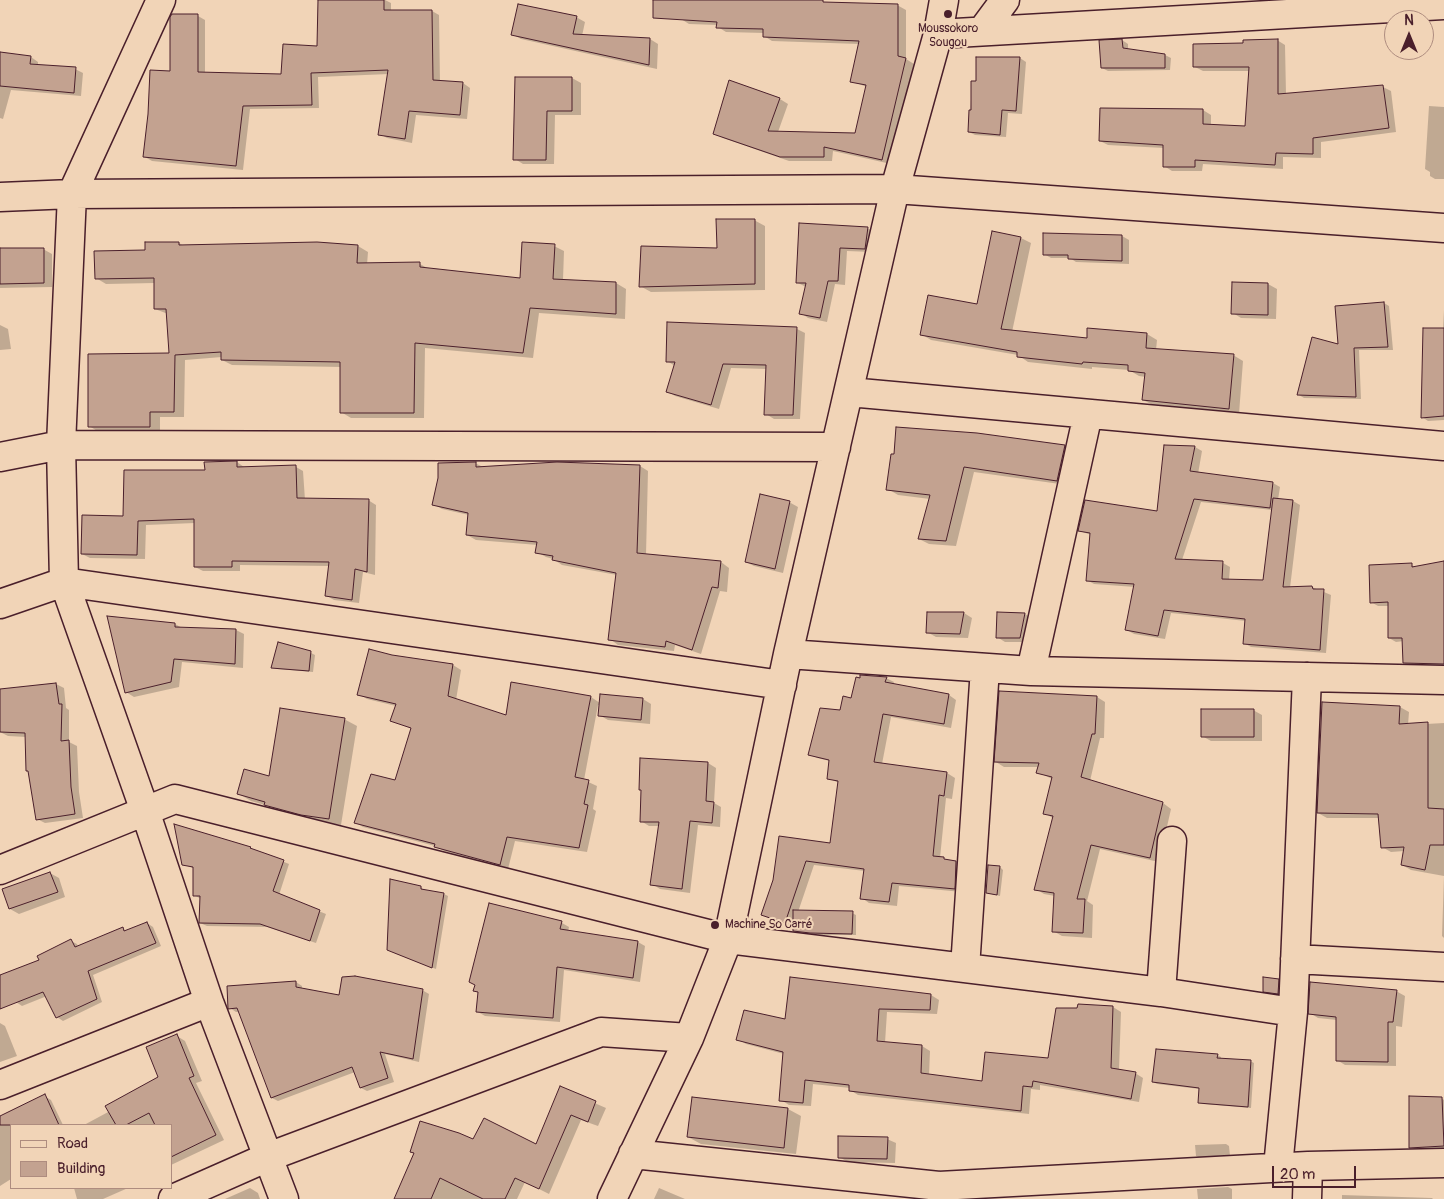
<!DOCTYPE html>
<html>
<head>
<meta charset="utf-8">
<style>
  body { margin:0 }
  #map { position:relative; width:1444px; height:1199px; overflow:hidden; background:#f1d4b7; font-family:Pangolin,sans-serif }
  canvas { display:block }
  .legend { position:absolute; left:10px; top:1124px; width:162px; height:65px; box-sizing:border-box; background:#f1d4b7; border:1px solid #ae8c7f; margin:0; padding:6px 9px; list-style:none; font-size:15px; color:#4a1f2b }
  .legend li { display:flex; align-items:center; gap:10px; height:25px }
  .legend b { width:25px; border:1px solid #ae8c7f }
  .north { position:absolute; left:1384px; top:10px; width:50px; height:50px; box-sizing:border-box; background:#f1d4b7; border:1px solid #ae8c7f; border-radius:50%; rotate:0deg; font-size:14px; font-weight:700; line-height:20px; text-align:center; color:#4a1f2b }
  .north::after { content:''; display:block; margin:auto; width:18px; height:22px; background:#4a1f2b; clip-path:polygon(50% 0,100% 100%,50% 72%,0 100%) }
  .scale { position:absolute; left:1272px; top:1166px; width:84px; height:22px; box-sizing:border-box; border:2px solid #4a1f2b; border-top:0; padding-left:6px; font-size:15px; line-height:18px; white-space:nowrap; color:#4a1f2b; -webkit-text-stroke:4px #f1d4b7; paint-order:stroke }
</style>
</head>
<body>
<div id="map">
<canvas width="1444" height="1199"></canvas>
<ul class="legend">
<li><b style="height:6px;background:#f1d4b7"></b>Road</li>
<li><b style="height:14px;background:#c3a290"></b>Building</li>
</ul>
<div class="north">N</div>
<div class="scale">20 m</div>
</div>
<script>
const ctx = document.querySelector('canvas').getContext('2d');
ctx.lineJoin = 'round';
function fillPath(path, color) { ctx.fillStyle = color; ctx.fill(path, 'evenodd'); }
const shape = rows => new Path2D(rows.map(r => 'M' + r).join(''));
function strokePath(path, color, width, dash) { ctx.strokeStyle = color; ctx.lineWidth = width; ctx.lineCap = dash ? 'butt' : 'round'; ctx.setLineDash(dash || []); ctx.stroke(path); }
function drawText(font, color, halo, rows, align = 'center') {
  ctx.font = font + ' Pangolin,sans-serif'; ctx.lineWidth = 4; ctx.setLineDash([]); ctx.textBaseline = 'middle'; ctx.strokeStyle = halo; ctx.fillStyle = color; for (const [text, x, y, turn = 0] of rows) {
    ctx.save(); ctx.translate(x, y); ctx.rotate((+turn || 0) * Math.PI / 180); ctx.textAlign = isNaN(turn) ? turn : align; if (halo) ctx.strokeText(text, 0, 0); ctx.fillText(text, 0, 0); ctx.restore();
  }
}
const shadow = shape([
  [335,0,385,0,391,3,391,11,432,11,439,15,440,82,463,83,470,88,467,119,416,115,412,143,387,138,380,134,389,74,318,77,319,108,250,109,243,170,152,161,145,157,172,72,173,15,198,16,205,20,205,73,282,75,318,47],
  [682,0,786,0,823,2,826,4,897,5,906,10,906,59,914,64,891,164,833,151,832,161,789,161,723,138,715,133,730,81,780,99,788,104,778,132,856,134,867,87,851,81,859,44,772,41,764,36,764,33,726,32,718,27,718,25,689,24,681,19],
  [576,17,585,22,582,36,650,39,658,44,657,69,521,39,512,34],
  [1122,40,1128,44,1128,50,1165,55,1171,58,1170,70,1108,71,1102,68],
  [1277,40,1285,45,1286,94,1383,87,1391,91,1396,132,1321,142,1321,158,1283,157,1283,169,1203,164,1202,171,1172,171,1164,166,1164,148,1108,145,1100,141,1203,110,1211,115,1211,126,1246,127,1250,71,1203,71,1195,67,1244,45],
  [0,54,31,57,38,62,38,66,75,69,83,73,81,96,11,90,3,119,0,118],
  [1020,58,1026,62,1022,114,1008,113,1006,137,975,135,969,132,972,82,977,82],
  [516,78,572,78,581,83,581,115,555,115,554,164,523,164,515,159],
  [1429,106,1444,107,1444,179,1435,179,1430,176,1430,172,1425,169],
  [754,220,765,226,765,290,651,292,640,286,718,250],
  [801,225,867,228,875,232,872,252,847,251,845,285,835,284,827,322,808,318,801,313,806,287,798,283],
  [1122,236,1129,240,1129,264,1076,262,1070,258,1051,258,1044,254],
  [1021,238,1031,243,1012,332,1088,340,1147,334,1157,340,1156,350,1233,355,1243,361,1239,414,1153,405,1143,400,1146,377,1139,376,1129,370,1092,367,1092,369,1028,362,1018,355,931,340,921,334,978,306],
  [179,243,184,246,358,246,368,252,367,265,420,264,429,269,521,279,554,246,564,251,563,280,616,283,626,289,625,319,539,313,533,358,425,348,424,418,351,418,341,412,341,367,232,365,222,360,222,357,185,360,184,417,160,417,160,432,99,432,89,426,171,354,168,314,155,309,155,283,106,284,96,278,146,252],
  [43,249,52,254,52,287,0,288,0,250],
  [1233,284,1268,284,1277,289,1276,319,1241,318,1233,313],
  [1384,303,1389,306,1393,350,1359,350,1361,399,1304,398,1299,395,1340,346],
  [1444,310,1444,420,1428,421,1422,417,1443,329],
  [0,325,8,329,11,349,0,350],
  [797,329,805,333,800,419,774,419,766,414,767,369,731,368,719,409,675,396,667,391,675,366,667,361],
  [1065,447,1074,452,1067,485,974,472,956,546,929,544,919,539,930,499,898,495,888,489,895,456],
  [1195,447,1202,451,1198,474,1273,483,1280,487,1278,500,1293,501,1300,505,1290,588,1312,587,1331,595,1326,653,1251,647,1244,643,1246,621,1171,613,1165,639,1134,634,1127,630,1135,587,1094,584,1087,580,1091,535,1080,531,1158,512],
  [1201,502,1272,510,1264,581,1229,580,1230,567,1223,563,1182,560],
  [237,462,244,467,296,467,303,471,305,500,368,500,376,505,375,575,363,572,359,603,334,600,327,596,330,566,240,565,240,571,203,571,195,567,195,523,146,525,145,559,90,558,82,554,124,517,206,471],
  [475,463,483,467,640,466,648,471,646,555,721,562,729,568,727,592,720,591,701,654,675,645,674,651,618,645,610,639,617,575,562,565,553,559,546,557,537,552,538,545,476,540,467,535,469,515,442,509,433,504],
  [789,502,798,507,783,573,754,566,746,562],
  [1444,562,1444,668,1411,667,1404,663,1404,641,1396,642,1389,638,1389,606,1378,606,1371,602,1411,565,1416,567],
  [928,613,964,613,972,618,968,638,936,637,927,632],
  [998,614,1025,614,1033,619,1028,642,1005,642,997,637],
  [175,624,184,629,236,630,244,634,243,668,182,662,179,687,134,697,126,692],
  [311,653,315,655,313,672,277,669,273,667],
  [392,656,453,665,461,670,456,700,507,717,591,697,600,703,643,699,651,704,650,724,608,720,599,715,600,705,598,705,584,780,597,786,593,809,596,811,587,852,515,841,508,869,444,851,435,846,363,827,355,822,396,781,412,729,391,720,396,706,367,699,359,694],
  [886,678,894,682,893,685,949,695,956,700,951,728,891,717,882,764,947,773,955,778,952,799,946,798,940,858,956,862,964,867,962,892,899,886,897,906,869,903,862,898,865,871,814,865,798,912,852,913,856,915,856,935,815,935,798,933,794,930,794,927,770,919,763,914,775,880,831,844,839,783,828,778,830,761,817,758,810,754,841,711,852,699],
  [56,684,64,688,66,708,69,710,69,742,77,746,79,792,83,818,45,823,37,819,26,737,8,736,0,732],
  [1097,697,1105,702,1104,738,1100,738,1090,781,1163,803,1171,809,1159,862,1100,849,1087,901,1093,905,1092,938,1062,936,1053,931,1055,896,1044,894,1036,889,1054,819,1045,813,1052,779,1038,772,1039,767,1004,767,996,762],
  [1400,707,1409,712,1408,725,1444,723,1444,938,1442,936,1444,876,1411,870,1402,865,1404,851,1391,852,1382,847,1380,818,1327,818,1318,813],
  [1253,710,1262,715,1262,741,1211,741,1202,736],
  [344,719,357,726,341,825,314,821,278,812,265,805,251,801,239,794,270,777],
  [708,763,716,768,714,803,721,807,720,827,698,825,690,893,660,889,652,884,660,826,649,826,641,821],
  [250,848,289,864,279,895,326,914,316,943,267,927,207,926,200,923,201,899,194,895,195,869,183,864],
  [1000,867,1003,870,1000,896,987,893],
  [50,873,59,878,65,897,19,914,10,909,4,890],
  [421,887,424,891,444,894,448,896,436,969,392,952],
  [490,905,562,923,569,927,568,932,638,942,645,946,640,982,564,970,560,1022,485,1016,478,1012,479,993,475,991],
  [147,923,153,927,161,946,93,975,102,1002,63,1021,57,1017,47,996,22,1006,16,1002,41,960,71,941,77,944,78,947,123,929,127,931],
  [1278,980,1287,985,1286,998,1272,996,1264,991],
  [296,982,302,986,302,989,340,996,422,990,429,994,419,1062,385,1054,394,1082,367,1091,361,1088,355,1072,278,1101,272,1098,240,1012,236,1012,230,1008],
  [1396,991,1405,996,1402,1027,1396,1026,1396,1066,1345,1065,1337,1060,1337,1020,1318,1018,1310,1013],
  [931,995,939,1000,937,1014,887,1012,885,1043,922,1046,930,1051,929,1076,983,1082,1049,1059,1078,1009,1079,1005,1113,1007,1121,1012,1119,1070,1135,1073,1143,1078,1139,1102,1040,1085,1040,1090,1031,1089,1029,1114,858,1095,850,1090,850,1088,813,1084,811,1106,789,1105,781,1100,784,1054,746,1044,738,1039,786,1021],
  [0,1023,5,1026,17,1056,0,1062],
  [177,1036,185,1041,202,1081,196,1083,224,1140,171,1165,171,1125,84,1125,110,1111,160,1078],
  [1217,1055,1221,1057,1221,1060,1250,1061,1254,1063,1251,1108,1203,1104,1199,1102,1200,1089,1157,1084,1153,1082],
  [560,1088,606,1108,598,1126,581,1120,549,1194,525,1182,517,1199,396,1199,474,1141,536,1145],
  [44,1096,51,1100,63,1125,11,1125,11,1179,0,1186,0,1117],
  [1441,1098,1444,1100,1444,1148,1414,1149,1411,1147],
  [788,1109,801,1116,796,1154,701,1144,688,1137],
  [887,1139,896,1143,895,1163,848,1162,839,1157],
  [1226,1144,1229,1146,1230,1156,1200,1158,1196,1156,1195,1145],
  [1228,1187,1232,1189,1232,1199,1198,1199,1197,1189],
  [74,1188,128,1188,103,1199,77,1199],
  [250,1188,258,1193,260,1199,225,1199],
  [659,1188,685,1199,654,1199],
  [1342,1195,1432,1198,1433,1199,1342,1199]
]);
const building = shape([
  [318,0,384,0,384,10,432,10,433,80,463,82,460,115,409,111,405,139,378,135,388,70,311,73,312,105,243,106,236,166,143,157,148,114,150,70,170,71,170,17,172,14,198,14,198,72,281,74,283,44,317,46,318,0],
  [653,0,823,0,823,2,898,4,898,56,906,58,882,160,824,147,824,157,780,157,713,134,729,80,780,98,768,131,855,133,866,85,850,82,859,41,763,37,763,29,716,28,717,22,653,18,653,0],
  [518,4,577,16,573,34,650,38,649,65,511,35,518,4],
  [1122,39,1123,48,1165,54,1165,68,1101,68,1099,40,1122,39],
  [1278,39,1278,94,1383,85,1389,128,1313,138,1313,154,1276,153,1275,165,1195,160,1195,167,1163,167,1163,145,1099,141,1100,108,1203,109,1203,124,1245,126,1249,67,1193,67,1193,44,1243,43,1243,40,1278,39],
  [0,52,31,56,30,64,76,67,74,93,0,86,0,52],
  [976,57,1020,57,1016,111,1002,110,1000,135,968,132,969,110,971,110,971,81,976,81,976,57],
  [515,77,572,77,572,111,547,111,546,160,513,160,515,77],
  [716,219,755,219,755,284,639,287,641,246,717,248,716,219],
  [799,223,868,227,865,249,840,248,838,281,828,281,820,318,799,314,806,283,796,283,799,223],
  [992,231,1021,237,1001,329,1087,338,1087,328,1147,333,1146,348,1234,354,1229,409,1142,400,1145,373,1128,371,1128,365,1083,362,1082,364,1017,357,1017,352,920,335,928,295,977,304,992,231],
  [1043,233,1122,235,1122,261,1068,259,1068,255,1043,255,1043,233],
  [145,242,179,242,179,245,317,242,358,245,357,263,420,262,420,267,520,278,522,242,555,244,553,279,616,282,616,314,530,308,523,353,415,343,414,413,340,413,340,362,221,360,221,352,175,355,174,412,150,412,150,427,88,427,88,354,169,353,166,309,154,309,154,278,95,279,94,251,145,250,145,242],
  [0,248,44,248,44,283,0,284,0,248],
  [1232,282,1268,283,1268,315,1231,314,1232,282],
  [1384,302,1388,347,1354,348,1356,397,1297,395,1312,337,1338,344,1335,306,1384,302],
  [667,322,797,327,793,415,764,415,766,365,723,364,711,405,666,392,675,362,666,362,667,322],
  [1423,328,1444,328,1444,416,1421,418,1423,328],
  [896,427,977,433,1065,445,1057,481,964,467,946,541,918,539,930,495,886,490,891,454,894,454,896,427],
  [1164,445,1195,446,1190,471,1273,482,1270,508,1194,499,1175,559,1223,561,1222,579,1263,580,1273,498,1293,500,1283,587,1312,586,1313,589,1324,589,1320,650,1243,644,1245,619,1164,610,1158,636,1125,630,1134,584,1086,581,1090,533,1078,531,1085,500,1157,511,1164,445],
  [237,461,237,467,296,465,297,498,369,499,367,572,355,569,352,600,325,596,329,562,232,561,232,567,194,567,194,519,138,521,137,555,81,554,82,515,123,516,124,470,205,470,204,462,237,461],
  [476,462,476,467,557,462,640,465,637,553,721,561,718,588,712,587,692,650,666,641,665,647,608,640,616,573,552,560,553,556,535,553,537,542,466,535,468,513,432,505,438,478,438,463,476,462],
  [760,494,790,501,775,569,745,562,760,494],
  [1444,561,1444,664,1403,663,1402,638,1388,638,1388,602,1370,603,1369,565,1412,563,1412,567,1444,561],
  [927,612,964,612,960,634,926,633,927,612],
  [997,612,1025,613,1020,638,996,638,997,612],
  [107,616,175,623,175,627,236,629,235,664,174,659,171,682,125,693,107,616],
  [278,642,311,651,309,671,271,668,278,642],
  [369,649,392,655,453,664,448,696,506,715,511,682,591,696,575,777,589,780,584,804,588,805,579,848,507,837,500,865,434,847,435,844,354,823,371,774,395,780,411,728,390,721,396,704,357,695,369,649],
  [860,675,887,677,885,682,949,694,944,724,883,714,874,762,947,772,944,796,939,795,933,856,944,857,944,859,956,861,955,889,892,883,889,902,860,899,864,869,806,861,785,923,761,915,773,880,779,836,830,843,838,781,827,779,829,760,808,755,820,708,840,710,843,696,851,698,856,677,860,678,860,675],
  [56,683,59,704,62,704,61,741,69,740,71,787,75,814,36,820,28,771,26,771,25,733,0,732,0,689,56,683],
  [999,691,1097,696,1095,734,1092,734,1081,777,1163,802,1150,858,1091,845,1077,899,1085,899,1083,933,1052,932,1054,893,1034,890,1053,816,1043,814,1052,777,1036,773,1039,763,994,762,999,691],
  [600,694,643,698,641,720,598,716,600,694],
  [1322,702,1400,706,1399,724,1428,722,1428,808,1444,809,1444,845,1430,845,1425,870,1401,865,1404,847,1381,848,1378,814,1317,813,1322,702],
  [280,708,345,718,329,819,301,815,264,805,265,802,237,794,244,769,269,776,280,708],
  [1201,709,1254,709,1254,737,1201,737,1201,709],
  [640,758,708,762,706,801,714,802,712,823,690,821,682,889,650,885,659,822,640,822,641,790,639,790,640,758],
  [174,824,251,847,250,848,284,860,273,891,320,910,310,941,260,924,199,923,200,896,193,896,193,867,182,865,174,824],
  [988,865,1000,866,997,895,986,893,988,865],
  [50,872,58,892,9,909,2,889,50,872],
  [390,879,421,886,421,889,444,893,432,968,387,950,390,879],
  [489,903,562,921,560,929,638,941,633,978,557,967,553,1018,476,1012,478,992,473,991,475,985,469,982,489,903],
  [793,910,853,911,852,934,810,933,793,931,793,910],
  [147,922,156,943,88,971,97,999,56,1018,43,992,0,1009,0,975,39,960,37,956,71,939,75,947,123,927,124,931,147,922],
  [355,976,423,989,413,1059,380,1052,388,1078,360,1088,352,1067,271,1098,237,1008,228,1009,227,986,296,981,296,987,339,995,342,977,355,976],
  [790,977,931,994,930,1010,879,1009,877,1041,922,1045,921,1073,982,1081,985,1052,1048,1058,1056,1008,1077,1008,1078,1004,1113,1006,1111,1068,1136,1072,1131,1099,1033,1081,1032,1087,1023,1086,1021,1111,849,1091,849,1085,805,1080,803,1103,779,1101,783,1052,736,1040,744,1010,785,1019,790,977],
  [1263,977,1279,979,1278,994,1263,992,1263,977],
  [1310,982,1397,990,1393,1022,1388,1022,1388,1062,1336,1061,1336,1017,1308,1014,1310,982],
  [177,1034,194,1076,189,1078,216,1135,171,1157,171,1125,155,1125,149,1113,126,1125,116,1125,105,1106,158,1077,146,1047,177,1034],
  [1156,1049,1218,1054,1217,1058,1251,1060,1248,1107,1198,1103,1199,1088,1152,1082,1156,1049],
  [560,1086,596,1101,588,1122,571,1115,539,1189,515,1178,505,1199,483,1199,440,1178,431,1199,394,1199,414,1153,410,1152,420,1121,459,1133,473,1139,484,1118,536,1144,560,1086],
  [45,1094,59,1125,0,1125,0,1116,45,1094],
  [1409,1096,1442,1097,1444,1146,1409,1148,1409,1096],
  [692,1097,788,1108,784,1148,687,1137,692,1097],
  [838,1136,888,1137,887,1159,838,1158,838,1136]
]);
const minor = shape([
  [161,0,72,194,61,445,64,582,145,811,209,1002,284,1199],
  [982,31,1005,0],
  [938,34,1444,5],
  [0,197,72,194,895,189,1444,228],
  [849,392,1444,446],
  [0,457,61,445,836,447],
  [0,604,64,582,782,685],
  [788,654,1031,671,1444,680],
  [1031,671,1088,414],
  [0,870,175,799,728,939,1161,992,1293,1012],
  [1295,959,1444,967],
  [965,968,985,668],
  [1161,992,1172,841],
  [0,1085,209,1002],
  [633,1154,939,1186,1308,1166,1444,1163],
  [1278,1167,1293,1012,1307,677],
  [173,1199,268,1157,601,1032,689,1038],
  [612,1199,689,1038,728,939,788,654,895,189,938,34,944,0],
  [1307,1199,1308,1166]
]);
const markers = [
  [948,14,5,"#4a1f2b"],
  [715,925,5,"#4a1f2b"]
];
const poiNames = [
  ["Moussokoro",948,29],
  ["Sougou",948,43],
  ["Machine So Carré",725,925,"left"]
];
fillPath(shadow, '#0003');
fillPath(building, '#c3a290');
strokePath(building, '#4a1f2b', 1);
strokePath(minor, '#4a1f2b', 31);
strokePath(minor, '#f1d4b7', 28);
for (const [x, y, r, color] of markers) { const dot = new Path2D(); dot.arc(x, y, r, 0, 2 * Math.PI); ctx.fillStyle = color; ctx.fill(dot); strokePath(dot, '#f1d4b7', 2); }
drawText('12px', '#4a1f2b', '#f1d4b7', poiNames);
</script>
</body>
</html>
